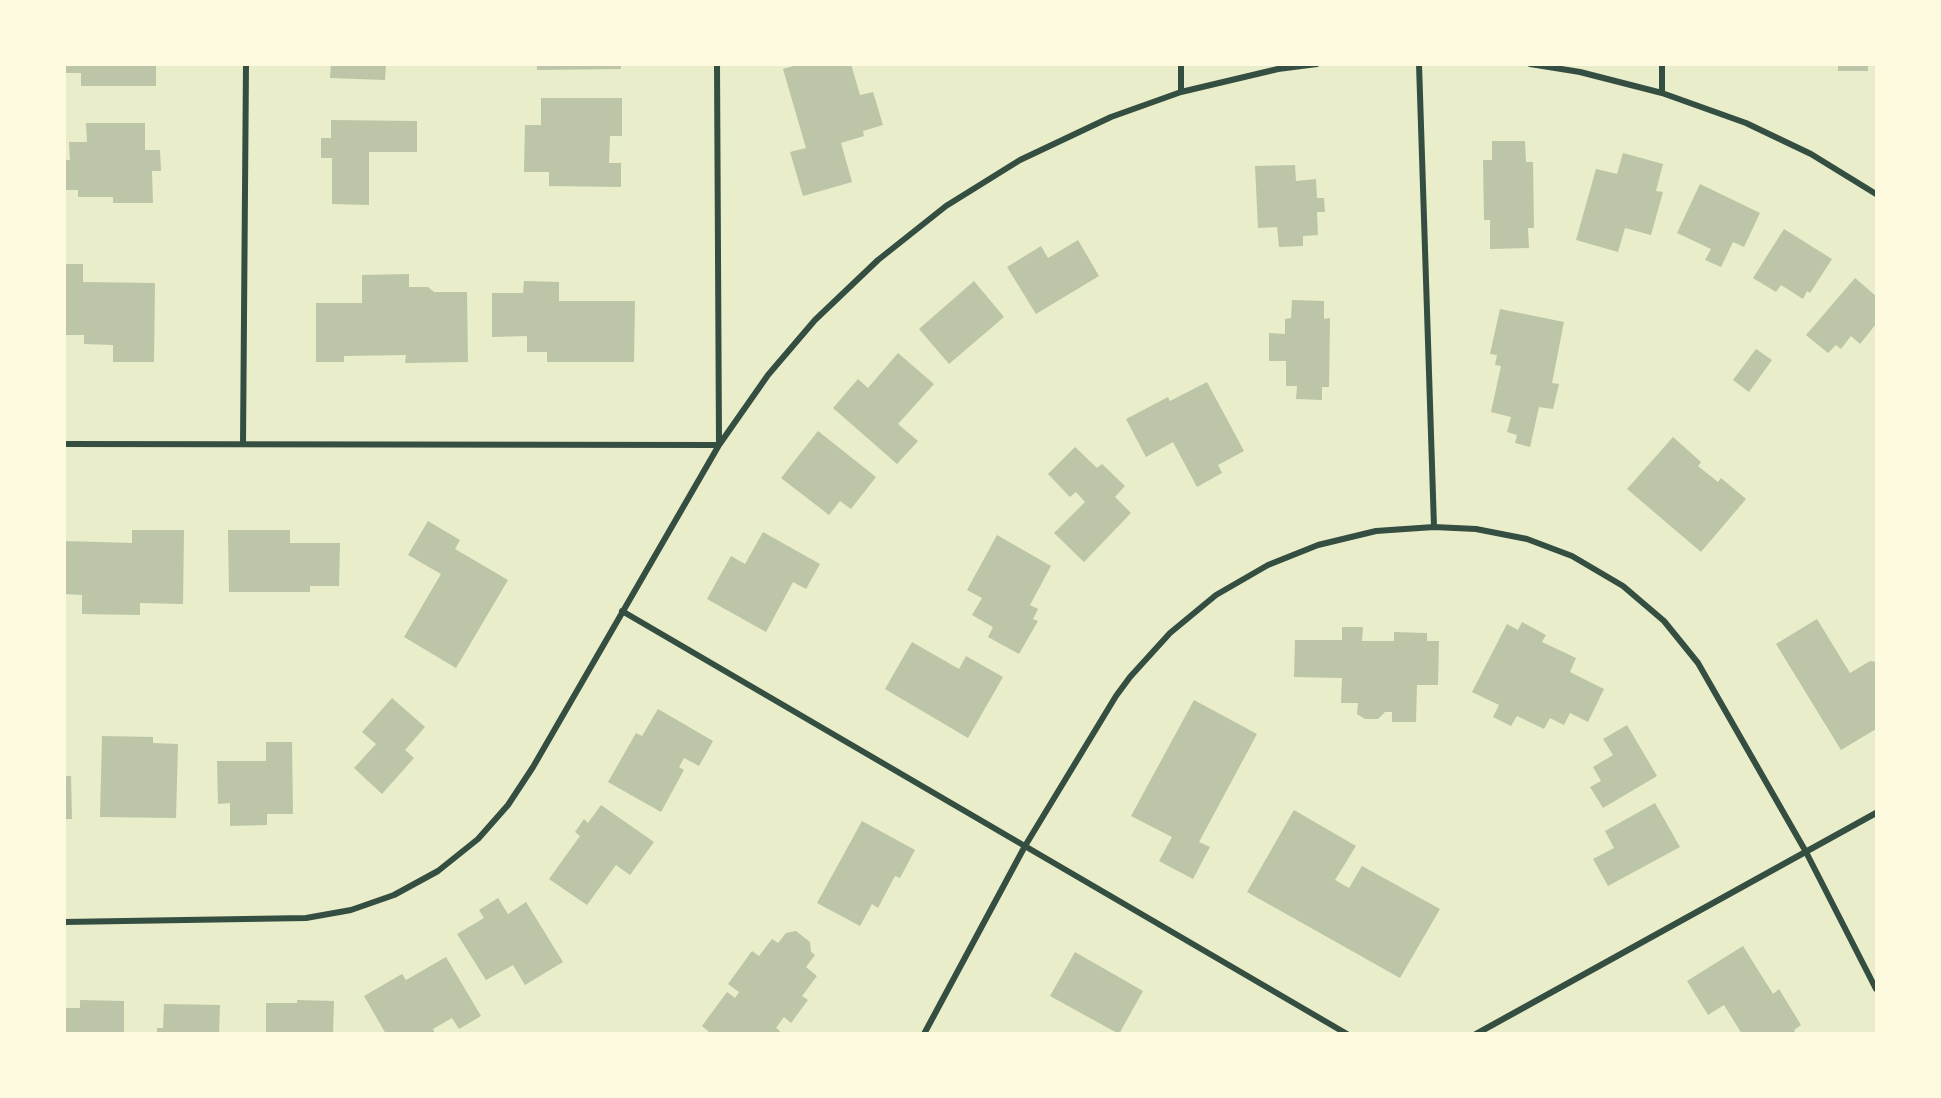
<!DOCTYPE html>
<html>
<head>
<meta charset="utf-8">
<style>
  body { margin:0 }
  #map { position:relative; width:1941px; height:1098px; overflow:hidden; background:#e9edc9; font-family:Bitter,serif }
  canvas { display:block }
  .frame { position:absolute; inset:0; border:66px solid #fefae0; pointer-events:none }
</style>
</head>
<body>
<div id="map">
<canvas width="1941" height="1098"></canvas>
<div class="frame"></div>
</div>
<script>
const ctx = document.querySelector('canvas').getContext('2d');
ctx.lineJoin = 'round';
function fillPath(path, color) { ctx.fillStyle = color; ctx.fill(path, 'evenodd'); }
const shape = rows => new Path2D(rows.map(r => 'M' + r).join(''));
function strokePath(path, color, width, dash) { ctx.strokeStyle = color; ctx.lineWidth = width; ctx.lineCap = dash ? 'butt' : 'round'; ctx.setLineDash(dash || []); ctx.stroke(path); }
const building = shape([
  [64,64,156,64,156,86,81,86,81,73,64,73],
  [331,64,386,64,385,80,330,78],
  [537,64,621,64,621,69,537,70],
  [800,64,851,64,860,95,873,92,883,125,863,131,864,136,841,143,852,182,803,196,790,152,806,148,783,69],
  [1838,64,1868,64,1868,71,1838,71],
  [541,98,622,98,622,136,610,136,609,163,621,163,621,187,549,186,549,172,524,172,525,125,541,125],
  [331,120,417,121,417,152,369,152,369,205,332,204,332,158,321,158,321,138,331,138],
  [86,123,145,123,145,150,160,150,161,171,152,171,153,203,113,203,113,197,78,197,78,190,64,190,64,160,70,160,69,142,87,142],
  [1492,141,1525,141,1526,162,1533,162,1534,228,1528,228,1529,248,1490,249,1490,220,1484,220,1483,160,1492,160],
  [1623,153,1663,164,1656,191,1663,192,1651,235,1625,228,1618,252,1576,240,1596,169,1617,174],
  [1295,165,1296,181,1316,179,1317,198,1324,198,1325,212,1317,212,1318,235,1303,236,1303,246,1279,247,1277,227,1258,228,1255,166],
  [1700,184,1760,213,1744,247,1733,242,1721,267,1705,260,1711,249,1677,233],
  [1784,229,1832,259,1810,293,1807,291,1803,299,1781,285,1776,292,1753,278],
  [1078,240,1099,276,1036,314,1007,267,1041,246,1048,258],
  [64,264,83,264,83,282,155,283,154,362,113,362,113,345,84,344,84,335,64,335],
  [409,274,409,287,428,287,434,292,467,292,468,362,405,363,406,355,344,356,344,362,316,362,316,303,362,303,362,275],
  [1855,278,1876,296,1876,324,1860,344,1851,336,1841,349,1836,345,1828,353,1806,335],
  [524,281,559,282,559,301,635,301,634,362,547,362,547,352,527,352,527,336,492,337,492,293,523,293],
  [974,281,1004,317,949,364,919,329],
  [1292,300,1324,301,1324,319,1330,318,1329,387,1322,387,1322,400,1296,399,1297,386,1286,386,1286,361,1269,361,1269,333,1285,334,1285,319,1291,318],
  [1500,309,1564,322,1552,383,1559,384,1553,409,1539,407,1530,447,1515,443,1517,435,1507,432,1511,417,1491,412,1501,366,1495,365,1497,355,1490,354],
  [1756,349,1772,360,1749,392,1733,380],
  [898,353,934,384,898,424,918,441,897,464,833,408,858,379,868,388],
  [1207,382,1244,451,1218,465,1222,473,1197,487,1173,442,1146,457,1126,419,1168,397,1170,401],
  [818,431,876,477,851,509,840,501,829,515,781,478],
  [1673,437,1701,462,1698,466,1718,482,1721,478,1746,499,1701,552,1627,489],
  [1075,447,1097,468,1102,464,1125,486,1115,497,1131,513,1084,562,1054,533,1085,502,1076,492,1070,497,1048,474],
  [428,521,460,540,455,549,508,580,456,668,404,637,441,574,408,555],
  [132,530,184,530,183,604,140,603,140,615,82,614,82,595,64,594,64,541,132,543],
  [228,530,290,530,290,543,340,543,339,586,310,586,310,592,229,592],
  [763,532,820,564,806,589,793,582,766,632,707,599,731,556,745,564],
  [997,535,1051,566,1030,605,1038,609,1033,619,1038,621,1019,654,988,637,993,627,972,615,982,598,967,590],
  [1817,619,1850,673,1870,661,1876,662,1876,729,1841,750,1776,644],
  [1522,622,1546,635,1542,642,1576,658,1570,672,1604,689,1588,722,1570,713,1564,725,1550,718,1544,729,1517,716,1511,726,1493,717,1499,705,1472,692,1507,624,1518,630],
  [1342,627,1363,627,1362,641,1394,641,1394,632,1427,633,1427,641,1439,641,1438,685,1417,685,1416,722,1392,722,1392,712,1385,712,1378,719,1365,719,1357,714,1358,703,1341,703,1342,678,1294,677,1295,640,1342,640],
  [912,642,959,669,966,656,1003,677,968,738,885,689],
  [392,698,425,727,405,750,414,758,382,794,354,768,376,744,362,732],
  [1194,700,1257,734,1199,842,1210,847,1193,879,1159,861,1172,837,1131,816],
  [658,709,713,741,699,766,684,758,679,767,684,770,661,812,608,782,636,733,642,736],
  [1627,725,1657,776,1603,808,1590,787,1601,781,1593,767,1613,755,1603,739],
  [102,736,153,737,153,743,178,744,176,818,100,817],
  [266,742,292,742,293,814,267,814,267,825,230,826,230,803,218,804,217,761,266,761],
  [64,776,71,776,72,819,64,819],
  [1655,803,1680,847,1608,886,1593,859,1614,848,1605,831],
  [601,805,654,842,630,875,616,865,587,905,549,879,580,836,575,832,584,819,588,823],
  [1294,810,1356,846,1335,880,1349,888,1362,866,1440,909,1400,978,1247,892],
  [862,821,915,850,900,878,895,876,878,908,872,904,860,926,817,903],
  [498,898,508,914,526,902,563,962,525,985,513,965,486,980,457,934,484,918,479,910],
  [796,931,810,942,811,952,815,955,806,967,817,976,802,996,808,1000,791,1023,784,1017,776,1028,780,1031,778,1034,708,1034,709,1032,702,1026,727,992,735,998,739,992,728,984,752,951,759,956,772,939,778,943,786,933],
  [1743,946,1773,994,1779,989,1801,1025,1794,1030,1796,1034,1742,1034,1724,1005,1708,1015,1687,981],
  [1075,952,1143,991,1119,1034,1050,996],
  [446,957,481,1016,459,1029,452,1018,433,1029,435,1034,386,1034,364,996,402,974,406,980],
  [80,1000,124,1001,124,1034,64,1034,64,1008,80,1008],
  [297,1000,334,1001,333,1034,266,1034,266,1003,297,1003],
  [164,1004,220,1005,219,1034,157,1034,157,1028,163,1028]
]);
const minor = shape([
  [1419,64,1434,527],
  [1530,64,1580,72,1662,93,1746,123,1811,154,1876,194],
  [1181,92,1181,64],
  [1662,93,1662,64],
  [64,444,719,445,717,64],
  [243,444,246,64],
  [622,611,1347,1034],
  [64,922,306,918,351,910,394,895,438,871,478,839,508,805,533,767,719,445,768,375,815,320,878,260,946,206,1020,160,1111,117,1181,92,1278,69,1317,64],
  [924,1034,1025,846,1116,696,1130,677,1170,633,1216,595,1268,565,1318,545,1376,531,1434,527,1476,529,1527,539,1572,556,1623,586,1664,621,1698,663,1806,852,1876,989],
  [1476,1034,1876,813]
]);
fillPath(building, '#bcc5a7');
strokePath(minor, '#344e41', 6);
</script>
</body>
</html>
